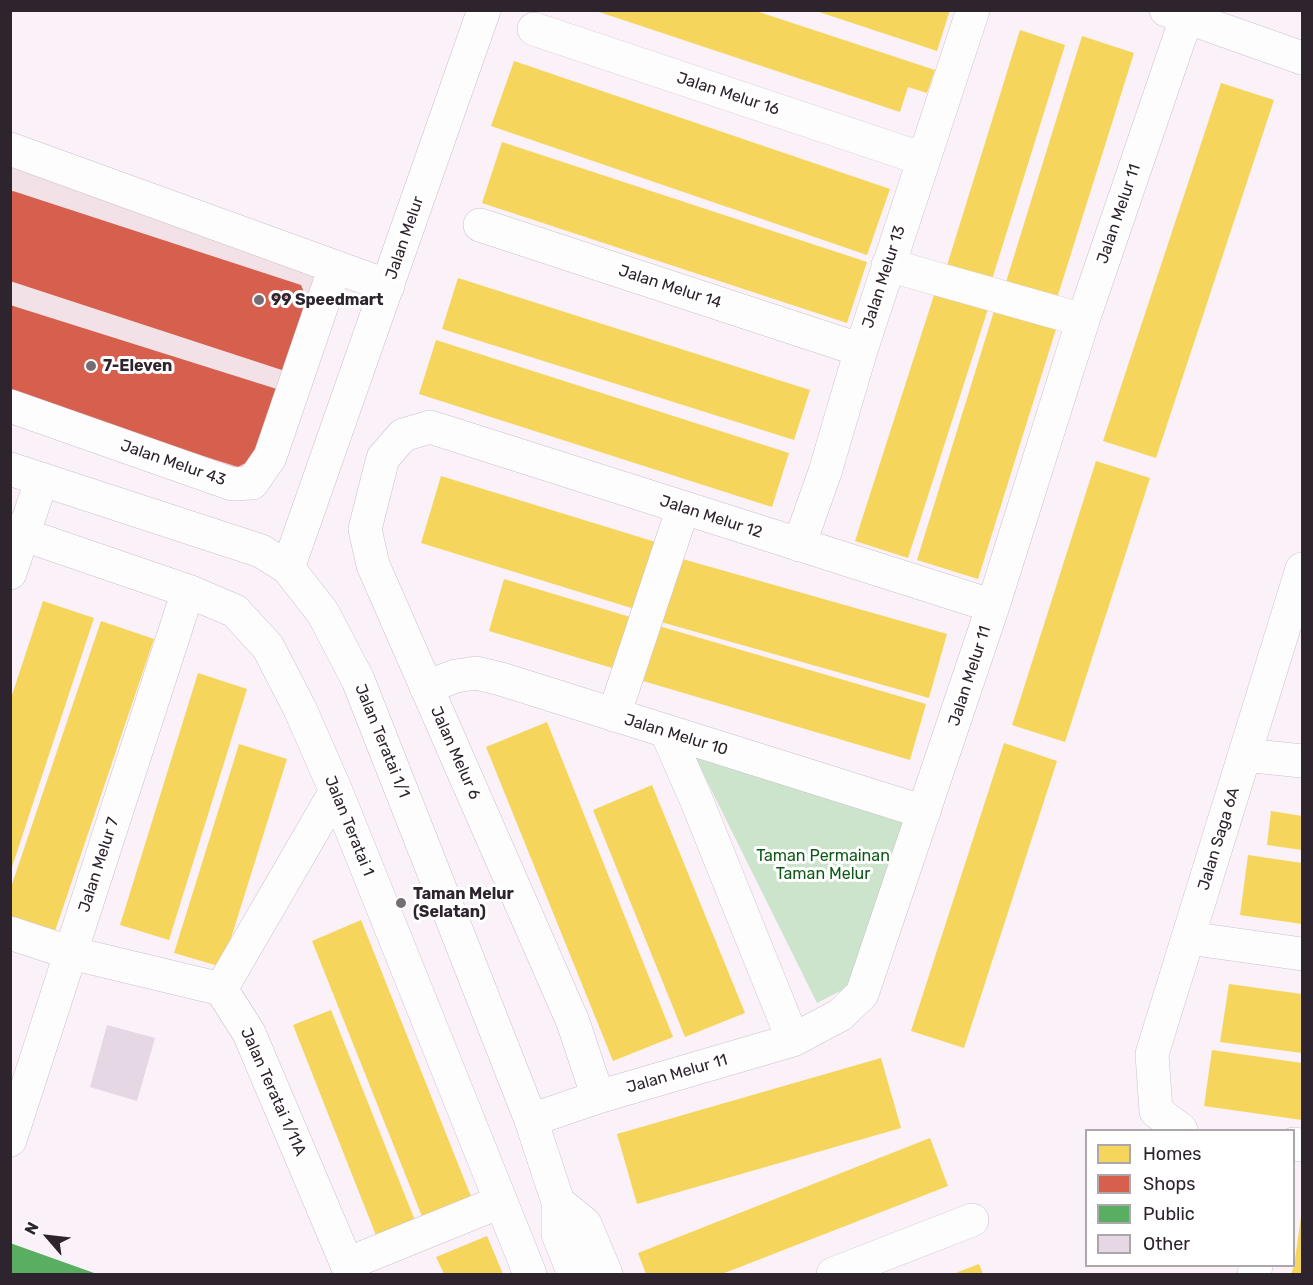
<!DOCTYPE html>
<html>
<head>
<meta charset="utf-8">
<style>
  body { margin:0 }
  #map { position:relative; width:1313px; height:1285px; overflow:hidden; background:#faf1f9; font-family:Rubik,sans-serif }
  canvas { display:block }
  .frame { position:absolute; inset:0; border:12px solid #2e242d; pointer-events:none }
  .legend { position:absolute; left:1085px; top:1129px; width:210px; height:138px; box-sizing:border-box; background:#fff; border:2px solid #aba7ab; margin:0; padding:8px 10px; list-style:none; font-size:18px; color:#2e242d }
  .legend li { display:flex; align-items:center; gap:12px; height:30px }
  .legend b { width:30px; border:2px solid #aba7ab }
  .north { position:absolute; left:18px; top:1207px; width:60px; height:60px; -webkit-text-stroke:4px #fff; paint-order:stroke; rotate:298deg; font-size:16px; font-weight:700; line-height:24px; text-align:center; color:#2e242d }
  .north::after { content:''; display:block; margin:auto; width:21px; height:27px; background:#2e242d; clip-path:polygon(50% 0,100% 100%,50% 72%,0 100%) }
</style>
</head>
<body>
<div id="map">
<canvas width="1313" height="1285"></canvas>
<div class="frame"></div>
<ul class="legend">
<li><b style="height:16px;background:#f6d55c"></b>Homes</li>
<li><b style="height:16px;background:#d6604d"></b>Shops</li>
<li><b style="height:16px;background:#5aae61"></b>Public</li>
<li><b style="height:16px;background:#e6d7e4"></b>Other</li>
</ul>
<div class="north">N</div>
</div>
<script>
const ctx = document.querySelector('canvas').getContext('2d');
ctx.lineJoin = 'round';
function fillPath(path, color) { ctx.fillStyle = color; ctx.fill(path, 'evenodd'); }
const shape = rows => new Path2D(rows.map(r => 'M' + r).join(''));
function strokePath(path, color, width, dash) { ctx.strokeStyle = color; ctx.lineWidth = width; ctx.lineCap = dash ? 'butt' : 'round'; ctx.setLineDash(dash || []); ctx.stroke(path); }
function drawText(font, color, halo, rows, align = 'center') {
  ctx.font = font + ' Rubik,sans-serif'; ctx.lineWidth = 6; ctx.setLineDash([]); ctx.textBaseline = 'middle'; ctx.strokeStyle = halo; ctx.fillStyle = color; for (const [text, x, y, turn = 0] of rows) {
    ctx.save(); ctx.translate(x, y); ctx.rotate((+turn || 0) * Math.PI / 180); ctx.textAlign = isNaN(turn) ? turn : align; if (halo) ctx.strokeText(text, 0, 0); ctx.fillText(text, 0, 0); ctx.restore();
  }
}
const commercial = shape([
  [10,159,322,272,246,474,11,396]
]);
const green = shape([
  [695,757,906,823,852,985,817,1003]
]);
const homes = shape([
  [593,10,753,10,935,70,927,93,908,87,900,112],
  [813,10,950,10,937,51],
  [1020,30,1065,45,990,286,945,272],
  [1082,36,1134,53,1053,311,1002,295],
  [514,61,890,189,867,255,491,126],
  [1221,83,1274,100,1156,458,1103,441],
  [502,142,867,262,847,323,482,203],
  [458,278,810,390,794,440,442,329],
  [935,292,988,309,908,558,855,541],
  [994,311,1056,329,978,579,917,560],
  [436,340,789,453,772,507,419,394],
  [1096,461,1150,478,1065,742,1012,725],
  [441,476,662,544,641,611,421,543],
  [679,558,947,634,929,698,661,622],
  [504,579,637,619,622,671,489,631],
  [43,601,94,618,11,870,10,701],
  [101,621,154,639,54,934,10,920,10,890],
  [659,626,926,704,910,760,643,681],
  [198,673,247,689,169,940,120,925],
  [547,722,673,1037,613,1061,486,747],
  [1004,743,1057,761,964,1048,911,1031],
  [239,744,287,759,222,967,174,953],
  [652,785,745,1013,685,1037,593,810],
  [1271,811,1302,816,1302,850,1267,845],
  [1248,855,1302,863,1302,924,1240,915],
  [361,920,474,1204,425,1224,312,941],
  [1229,984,1302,994,1302,1053,1220,1042],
  [331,1010,418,1228,379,1243,293,1025],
  [1212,1050,1302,1063,1302,1120,1204,1106],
  [881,1058,901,1128,637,1204,617,1134],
  [930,1138,948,1186,722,1274,646,1274,638,1253],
  [1301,1217,1302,1274,1291,1274,1294,1266],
  [487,1236,503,1274,444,1274,436,1257],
  [979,1264,983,1274,953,1274,958,1272]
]);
const shops = shape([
  [13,191,301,285,310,306,288,372,10,281,10,192],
  [10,305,280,390,259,456,238,467,10,395]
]);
const public = shape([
  [10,1243,97,1274,10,1274]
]);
const building = shape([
  [107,1025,155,1038,137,1101,90,1087]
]);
const minor = shape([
  [1166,10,1302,58],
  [534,29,923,159],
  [10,149,388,286],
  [480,225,861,350],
  [888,265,1083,320],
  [10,406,232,484,252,483,270,457,335,267],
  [10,469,261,551,288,568,323,613,358,680,531,1120,558,1202,558,1234,574,1274],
  [10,530,188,591,235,611,268,647,300,709,336,791,530,1274],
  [799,545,825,472,861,350,973,10],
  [288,568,484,10],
  [10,573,42,479],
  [426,687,456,676,476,673,501,679,924,812],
  [614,715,683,508],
  [667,733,696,799,793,1040],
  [1245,755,1302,761],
  [10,933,71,953,221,989,249,1033,351,1274],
  [1188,938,1302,954],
  [221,989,336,791],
  [598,1097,573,1022,373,565,365,529,383,458,403,435,430,427,993,606],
  [531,1120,598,1097,793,1040,840,1015,862,994,993,606,1083,320,1189,10],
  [1181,1130,1156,1111,1152,1054,1302,569],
  [10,1140,188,591],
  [1294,1144,1302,1145],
  [558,1202,585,1224,606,1274],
  [347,1264,500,1202],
  [833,1274,972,1220],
  [1254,1274,1256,1266]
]);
const markers = [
  [259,300,6,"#756c74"],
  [91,366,6,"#756c74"],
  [401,903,6,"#756c74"]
];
const streetNames = [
  ["Jalan Melur 16",728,94,18],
  ["Jalan Melur 11",1119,214,-71],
  ["Jalan Melur",405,238,-71],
  ["Jalan Melur 13",884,277,-72],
  ["Jalan Melur 14",670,287,18],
  ["Jalan Melur 43",173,463,19],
  ["Jalan Melur 12",711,517,18],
  ["Jalan Melur 11",970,676,-72],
  ["Jalan Melur 10",676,735,17],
  ["Jalan Teratai 1/1",382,741,68],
  ["Jalan Melur 6",455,753,66],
  ["Jalan Teratai 1",349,826,68],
  ["Jalan Saga 6A",1219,839,-73],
  ["Jalan Melur 7",99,865,-72],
  ["Jalan Melur 11",677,1074,-16],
  ["Jalan Teratai 1/11A",273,1092,66]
];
const poiNames = [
  ["99 Speedmart",271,300],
  ["7-Eleven",103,366],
  ["Taman Melur",413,894],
  ["(Selatan)",413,912]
];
const parkNames = [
  ["Taman Permainan",823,856],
  ["Taman Melur",823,874]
];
fillPath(commercial, '#f3e1e8');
fillPath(green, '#cce4cb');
fillPath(homes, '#f6d55c');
fillPath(shops, '#d6604d');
fillPath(public, '#5aae61');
fillPath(building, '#e6d7e4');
strokePath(minor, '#cbc1ca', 34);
strokePath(minor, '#fefdfe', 33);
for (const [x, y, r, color] of markers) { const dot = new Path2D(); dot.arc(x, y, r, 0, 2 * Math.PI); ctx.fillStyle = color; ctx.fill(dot); strokePath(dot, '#fff', 2); }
drawText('16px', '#2e242d', '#fff', streetNames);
drawText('bold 16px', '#2e242d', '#fff', poiNames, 'left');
drawText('16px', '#0c5a15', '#fff', parkNames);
</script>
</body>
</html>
